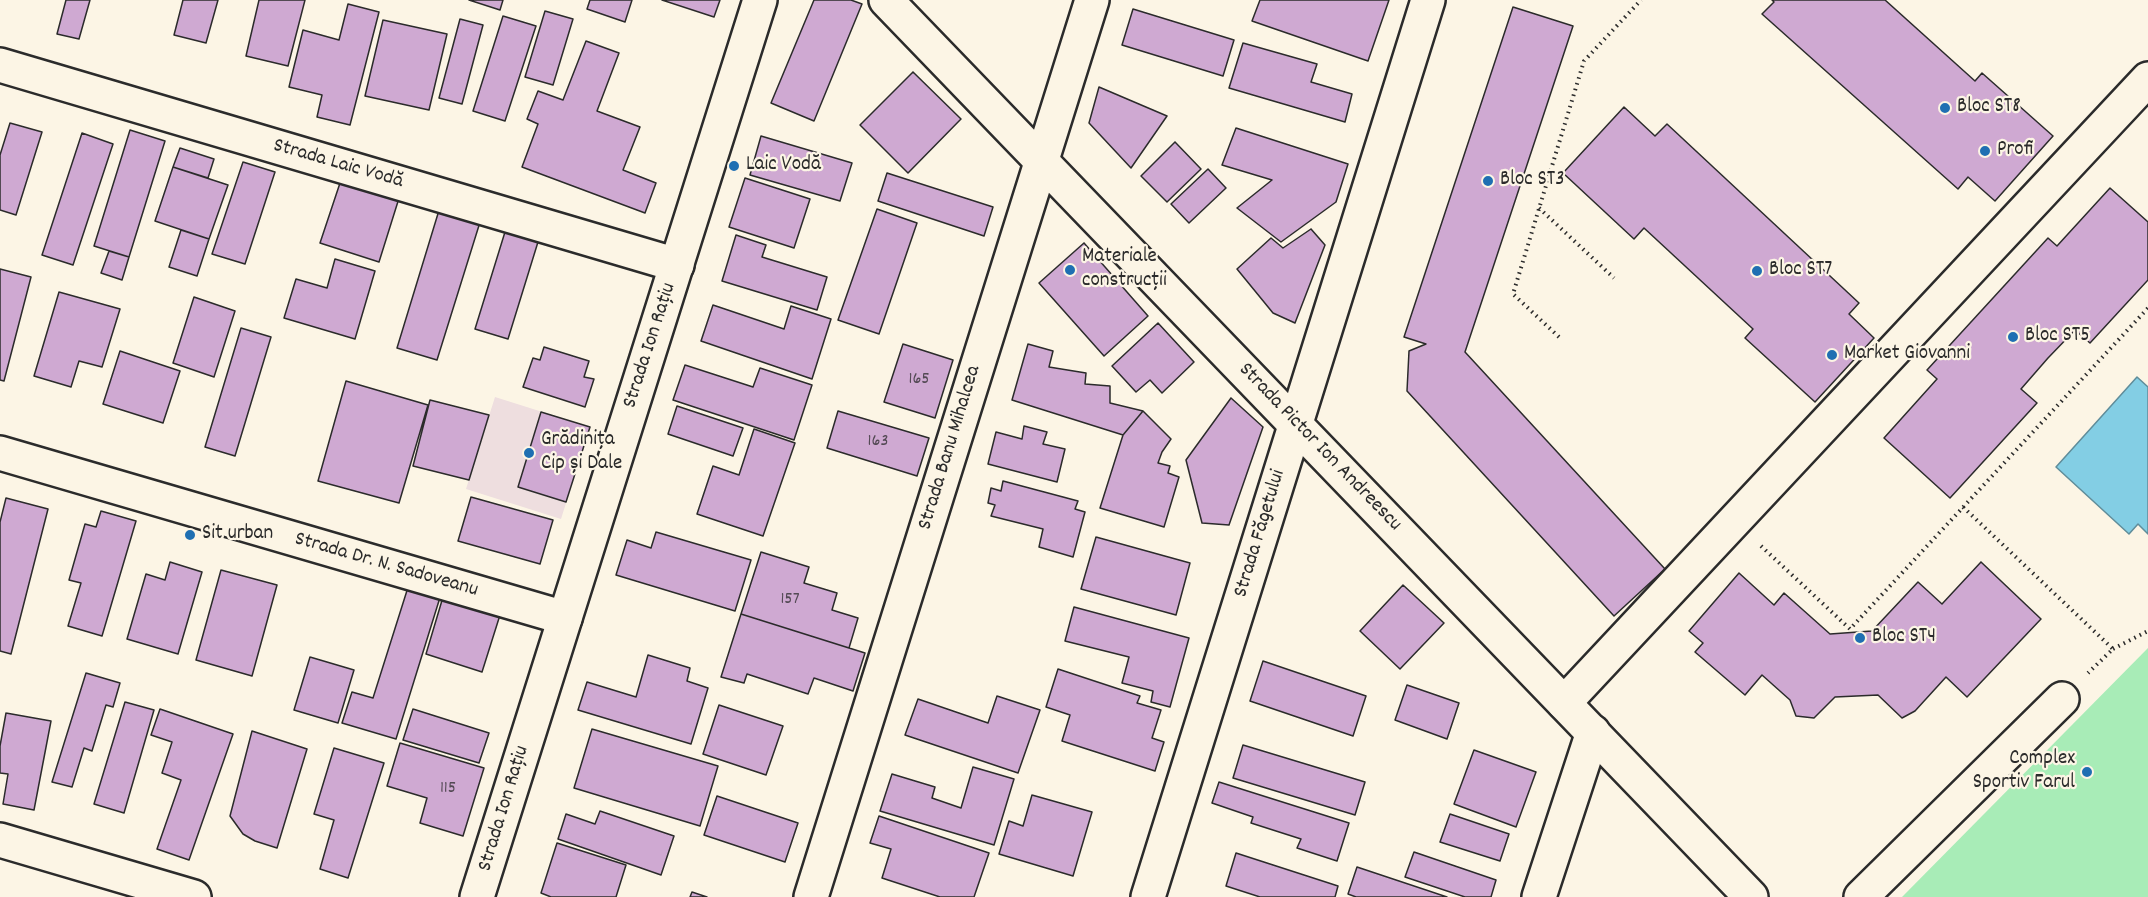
<!DOCTYPE html>
<html>
<head>
<meta charset="utf-8">
<style>
  body { margin:0 }
  canvas { display:block; background:#fcf5e5 }
</style>
</head>
<body>
<canvas width="2148" height="897"></canvas>
<script>
const ctx = document.querySelector('canvas').getContext('2d');
ctx.lineJoin = 'round';
function fillPath(path, color) { ctx.fillStyle = color; ctx.fill(path, 'evenodd'); }
const shape = rows => new Path2D(rows.map(r => 'M' + r).join(''));
function strokePath(path, color, width, dash) { ctx.strokeStyle = color; ctx.lineWidth = width; ctx.lineCap = dash ? 'butt' : 'round'; ctx.setLineDash(dash || []); ctx.stroke(path); }
function drawText(font, color, halo, rows, align = 'center') {
  ctx.font = font + ' Dekko,sans-serif'; ctx.lineWidth = 4.5; ctx.setLineDash([]); ctx.textBaseline = 'middle'; ctx.strokeStyle = halo; ctx.fillStyle = color; for (const [text, x, y, turn = 0] of rows) {
    ctx.save(); ctx.translate(x, y); ctx.rotate((+turn || 0) * Math.PI / 180); ctx.textAlign = isNaN(turn) ? turn : align; if (halo) ctx.strokeText(text, 0, 0); ctx.fillText(text, 0, 0); ctx.restore();
  }
}
const built = shape([
  [495,397,590,427,561,519,466,489]
]);
const green = shape([
  [2148,648,2148,897,1902,897]
]);
const water = shape([
  [2137,377,2148,387,2148,534,2138,524,2129,534,2056,467,2137,377]
]);
const building = shape([
  [66,0,90,0,79,39,57,34,66,0],
  [183,0,218,0,206,43,174,35,183,0],
  [259,0,305,0,288,66,246,56,259,0],
  [469,0,503,0,500,10,469,0],
  [590,0,632,0,625,22,587,9,590,0],
  [662,0,720,0,714,17,662,0],
  [814,0,851,0,862,4,814,121,771,103,814,0],
  [1260,0,1389,0,1368,61,1252,21,1260,0],
  [1772,0,1885,0,1975,81,1982,73,2053,136,1995,201,1968,177,1958,189,1762,14,1774,2,1772,0],
  [348,4,379,12,350,125,317,117,322,95,289,87,303,30,339,40,348,4],
  [1513,7,1573,26,1465,352,1665,569,1614,616,1407,391,1409,351,1426,344,1404,337,1513,7],
  [1133,9,1234,40,1223,76,1122,45,1133,9],
  [545,11,573,19,553,85,525,77,545,11],
  [503,16,536,26,505,121,473,111,503,16],
  [460,19,483,25,462,104,439,98,460,19],
  [383,20,447,34,429,110,365,96,383,20],
  [586,41,619,53,597,111,640,127,623,170,656,183,645,213,522,167,538,124,527,119,538,91,563,100,586,41],
  [1243,43,1317,64,1311,82,1352,94,1345,122,1229,88,1243,43],
  [913,72,961,119,908,173,860,125,913,72],
  [1099,87,1167,116,1131,168,1089,123,1099,87],
  [1624,107,1655,136,1667,124,1859,303,1849,314,1874,338,1815,402,1745,338,1753,329,1644,228,1634,239,1563,173,1624,107],
  [10,123,42,132,16,215,0,210,0,155,10,123],
  [1236,128,1348,164,1336,202,1281,242,1237,208,1272,180,1222,165,1236,128],
  [130,130,165,141,129,257,94,246,130,130],
  [82,133,113,144,73,265,42,255,82,133],
  [761,136,852,163,840,201,750,175,761,136],
  [1175,142,1201,169,1167,202,1141,176,1175,142],
  [180,148,214,159,208,178,173,167,180,148],
  [243,162,275,172,245,264,212,254,243,162],
  [173,167,228,185,209,239,155,221,173,167],
  [1208,169,1226,188,1189,223,1171,204,1208,169],
  [887,173,993,207,984,236,878,201,887,173],
  [342,177,400,195,379,262,320,243,342,177],
  [745,178,810,199,794,248,729,227,745,178],
  [2110,188,2148,222,2148,280,2090,343,2075,330,2048,358,2021,389,2037,403,1950,498,1884,438,1937,379,1927,370,2048,238,2057,246,2110,188],
  [440,207,481,219,437,360,397,348,440,207],
  [877,209,917,223,879,334,838,320,877,209],
  [509,219,542,229,508,339,475,329,509,219],
  [1311,229,1325,245,1295,323,1273,313,1237,269,1271,238,1283,248,1311,229],
  [181,230,209,239,197,276,169,267,181,230],
  [736,235,766,245,762,257,827,277,817,310,722,281,736,235],
  [1084,243,1148,316,1104,356,1039,283,1084,243],
  [109,251,129,257,122,280,101,273,109,251],
  [335,259,375,271,355,339,284,318,296,279,327,288,335,259],
  [0,269,31,277,4,381,0,380,0,269],
  [59,292,120,309,102,367,79,361,71,387,34,376,59,292],
  [194,297,235,311,214,377,173,363,194,297],
  [713,305,784,329,791,306,831,319,812,379,701,341,713,305],
  [1158,323,1194,362,1162,393,1150,380,1136,392,1112,366,1158,323],
  [241,328,271,337,235,456,205,447,241,328],
  [903,344,953,360,935,418,884,402,903,344],
  [1028,344,1053,351,1049,367,1086,373,1085,384,1110,386,1110,403,1143,411,1123,435,1012,400,1028,344],
  [544,347,589,361,584,377,594,379,585,407,523,387,533,358,540,360,544,347],
  [120,351,180,371,163,423,103,404,120,351],
  [685,365,753,387,760,368,812,385,794,440,673,400,685,365],
  [346,381,428,405,399,503,318,481,346,381],
  [1231,398,1263,427,1229,525,1202,523,1186,460,1231,398],
  [430,400,489,415,469,480,413,466,430,400],
  [677,406,743,428,733,456,668,434,677,406],
  [838,411,929,438,917,476,827,448,838,411],
  [1143,411,1171,439,1162,452,1158,463,1170,466,1168,473,1179,477,1164,527,1100,508,1123,435,1143,411],
  [541,412,590,427,566,502,518,487,541,412],
  [1024,426,1047,432,1043,444,1065,449,1057,482,988,464,996,432,1022,439,1024,426],
  [754,429,795,443,763,536,697,514,713,466,739,475,754,429],
  [1003,481,1078,501,1075,509,1085,512,1073,557,1039,547,1043,529,991,516,995,505,988,503,991,488,1001,491,1003,481],
  [471,497,553,520,540,564,458,541,471,497],
  [6,498,48,509,11,654,0,651,0,522,6,498],
  [101,511,136,521,102,636,68,626,81,583,69,580,85,524,96,527,101,511],
  [656,532,751,560,735,611,616,575,627,540,651,548,656,532],
  [1096,537,1190,563,1176,615,1081,589,1096,537],
  [761,552,809,567,804,583,837,593,832,610,858,618,849,648,741,614,761,552],
  [170,562,202,572,178,654,127,639,146,574,165,580,170,562],
  [1981,562,2041,619,1967,697,1946,677,1915,711,1902,718,1878,695,1835,697,1814,718,1796,716,1790,700,1762,675,1745,695,1695,652,1703,643,1689,631,1739,573,1774,605,1784,593,1830,634,1872,631,1918,582,1942,604,1981,562],
  [221,570,277,585,252,676,196,660,221,570],
  [410,581,442,591,396,739,342,723,352,692,373,698,410,581],
  [1403,585,1444,623,1400,669,1360,631,1403,585],
  [443,597,500,615,482,672,426,654,443,597],
  [1074,607,1189,638,1170,707,1151,702,1153,691,1122,683,1129,657,1065,641,1074,607],
  [741,614,865,653,853,691,814,678,808,694,747,674,744,683,721,677,741,614],
  [648,655,690,668,687,681,708,688,691,744,578,710,587,682,636,697,648,655],
  [310,657,354,670,338,723,294,710,310,657],
  [1263,661,1366,696,1353,736,1250,701,1263,661],
  [1058,669,1140,696,1137,703,1161,710,1152,738,1164,742,1155,771,1062,741,1070,715,1046,707,1058,669],
  [86,673,120,683,113,707,106,705,92,751,84,748,72,787,52,782,86,673],
  [1407,685,1459,703,1447,739,1395,720,1407,685],
  [997,696,1040,710,1018,773,905,735,918,699,988,723,997,696],
  [125,702,154,710,124,813,94,804,125,702],
  [719,705,783,726,766,775,703,754,719,705],
  [160,709,233,734,189,860,157,849,181,780,162,773,172,742,151,735,160,709],
  [413,709,489,733,479,763,403,740,413,709],
  [6,713,51,721,34,810,3,804,8,774,0,773,0,746,6,713],
  [592,729,718,766,700,826,574,788,592,729],
  [252,731,307,749,277,848,255,841,243,834,230,816,252,731],
  [400,743,484,768,463,836,420,823,427,798,387,786,400,743],
  [1243,745,1365,782,1355,815,1233,778,1243,745],
  [334,748,384,763,348,878,320,869,334,820,314,814,334,748],
  [1474,750,1536,772,1516,827,1454,804,1474,750],
  [973,767,1014,779,994,845,880,811,892,774,935,787,932,798,961,808,973,767],
  [1219,782,1349,823,1337,861,1297,848,1301,839,1251,823,1253,817,1212,803,1219,782],
  [1032,795,1092,812,1073,876,999,854,1009,821,1023,826,1032,795],
  [717,796,798,823,785,862,704,835,717,796],
  [600,811,674,836,661,875,558,839,566,814,595,824,600,811],
  [1450,814,1509,834,1500,861,1440,842,1450,814],
  [879,816,989,853,974,897,940,897,882,878,891,849,870,843,879,816],
  [557,843,626,865,616,897,551,897,541,893,557,843],
  [1414,852,1496,880,1491,897,1465,897,1405,877,1414,852],
  [1236,853,1338,886,1335,897,1260,897,1226,886,1236,853],
  [1357,867,1447,897,1356,897,1348,894,1357,867],
  [692,892,707,897,690,897,692,892]
]);
const path = shape([
  [1539,208,1614,278],
  [1559,337,1513,294,1584,61,1641,0],
  [1963,507,2113,649,2088,673],
  [1761,546,1850,629,2148,308],
  [2113,649,2148,631]
]);
const minor = shape([
  [0,65,677,265],
  [0,453,565,618],
  [1564,703,2148,79],
  [0,840,194,897],
  [811,897,1092,0],
  [1148,897,1428,0],
  [1539,897,1593,732],
  [1861,897,2062,699]
]);
const tertiary = shape([
  [886,0,1751,897],
  [477,897,760,0]
]);
const markers = [
  [1945,108,6,"#1f6fb2"],
  [1985,151,6,"#1f6fb2"],
  [734,166,6,"#1f6fb2"],
  [1488,181,6,"#1f6fb2"],
  [1070,270,6,"#1f6fb2"],
  [1757,271,6,"#1f6fb2"],
  [2013,337,6,"#1f6fb2"],
  [1832,355,6,"#1f6fb2"],
  [529,453,6,"#1f6fb2"],
  [190,535,6,"#1f6fb2"],
  [1860,638,6,"#1f6fb2"],
  [2087,772,6,"#1f6fb2"]
];
const numberNames = [
  ["165",919,381],
  ["163",878,443],
  ["157",790,601],
  ["115",448,790]
];
const poiNames = [
  ["Bloc ST8",1957,108],
  ["Profi",1997,151],
  ["Laic Vodă",746,166],
  ["Bloc ST3",1500,181],
  ["Materiale",1082,258],
  ["construcții",1082,282],
  ["Bloc ST7",1769,271],
  ["Bloc ST5",2025,337],
  ["Market Giovanni",1844,355],
  ["Grădinița",541,441],
  ["Cip și Dale",541,465],
  ["Sit urban",202,535],
  ["Bloc ST4",1872,638],
  ["Complex",2075,760,"right"],
  ["Sportiv Farul",2075,784,"right"]
];
const streetNames = [
  ["Strada Laic Vodă",338,165,16],
  ["Strada Ion Rațiu",651,346,-72],
  ["Strada Banu Mihalcea",951,448,-73],
  ["Strada Pictor Ion Andreescu",1319,448,46],
  ["Strada Făgetului",1261,534,-73],
  ["Strada Dr. N. Sadoveanu",386,566,16],
  ["Strada Ion Rațiu",505,809,-73]
];
fillPath(built, '#eededf');
fillPath(green, '#a8ecb7');
fillPath(water, '#83cee4');
strokePath(water, '#608d9a', 1.5);
fillPath(building, '#cfa9d2');
strokePath(building, '#2b2b2b', 1.5);
strokePath(minor, '#2b2b2b', 38);
strokePath(tertiary, '#2b2b2b', 38);
strokePath(path, '#2b2b2b', 4, [1.5, 4.5]);
strokePath(minor, '#fcf5e5', 33);
strokePath(tertiary, '#fcf5e5', 33);
for (const [x, y, r, color] of markers) { const dot = new Path2D(); dot.arc(x, y, r, 0, 2 * Math.PI); ctx.fillStyle = color; ctx.fill(dot); strokePath(dot, '#fcf5e5', 2); }
drawText('18px', '#544a55', null, numberNames);
drawText('21px', '#2b2b2b', '#fcf5e5', poiNames, 'left');
drawText('21px', '#2b2b2b', '#fcf5e5', streetNames);
</script>
</body>
</html>
